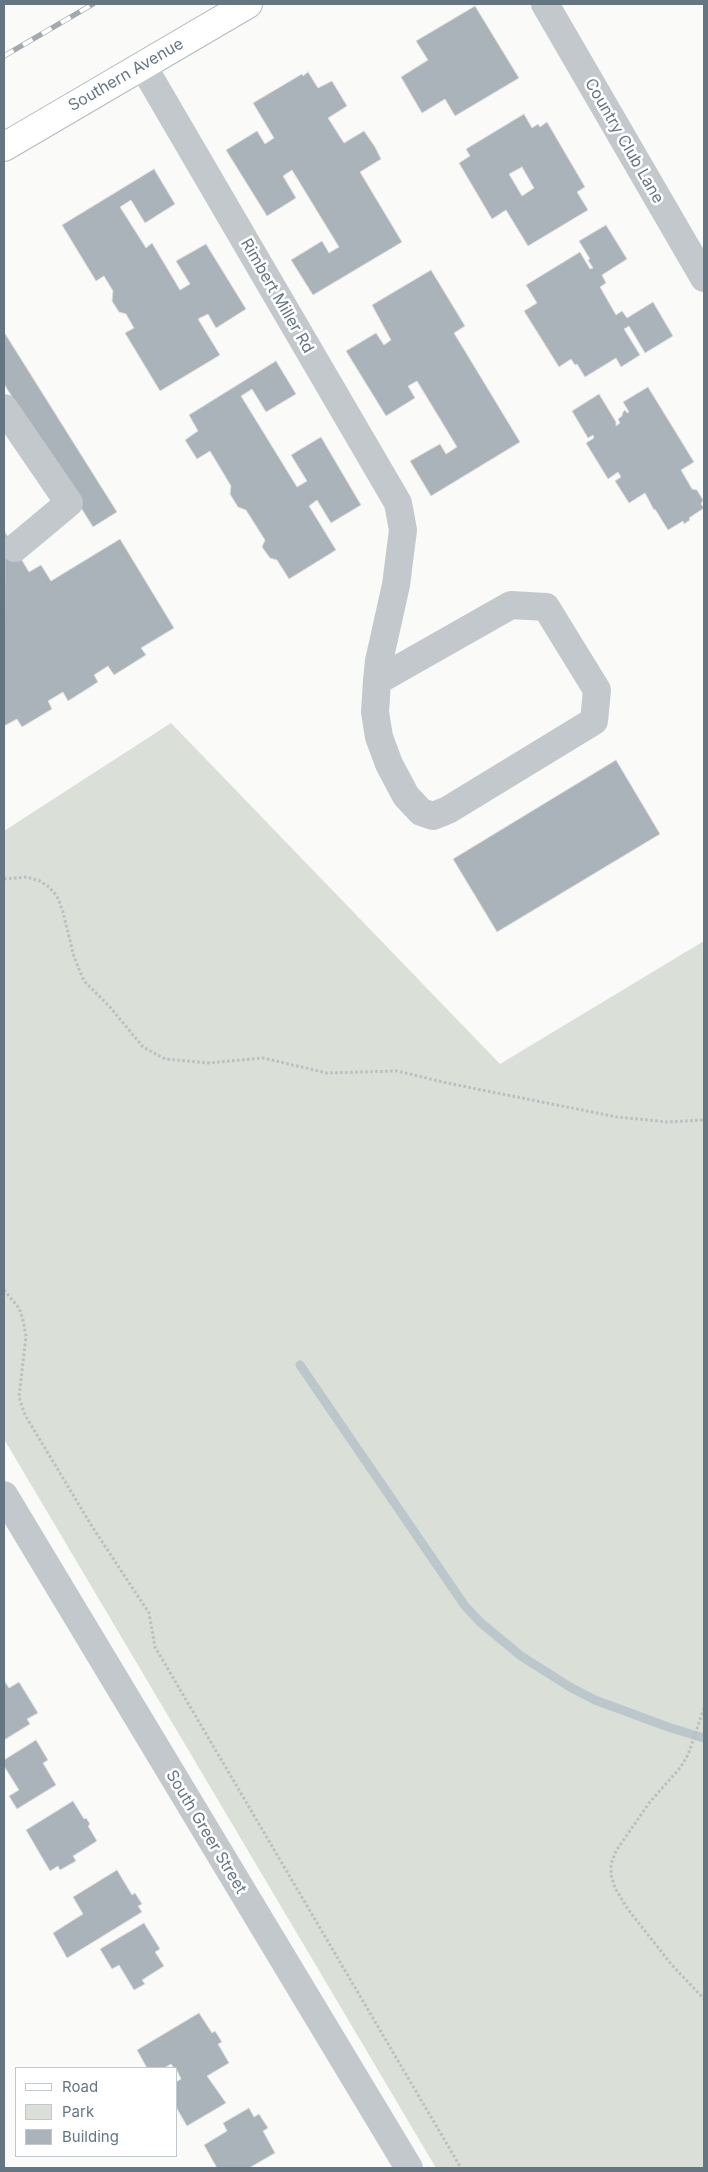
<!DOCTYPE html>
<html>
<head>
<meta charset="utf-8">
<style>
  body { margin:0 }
  #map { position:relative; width:708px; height:2172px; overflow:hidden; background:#fafaf8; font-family:Inter,sans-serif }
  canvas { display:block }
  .frame { position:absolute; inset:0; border:5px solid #657683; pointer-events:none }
  .legend { position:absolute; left:15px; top:2067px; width:162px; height:90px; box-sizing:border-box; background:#fff; border:1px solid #c1c8cd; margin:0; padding:6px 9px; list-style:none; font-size:15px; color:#657683 }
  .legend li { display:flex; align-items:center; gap:10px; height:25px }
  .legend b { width:25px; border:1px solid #c1c8cd }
</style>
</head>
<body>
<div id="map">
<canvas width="708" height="2172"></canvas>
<div class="frame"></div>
<ul class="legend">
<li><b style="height:6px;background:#fff"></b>Road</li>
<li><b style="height:14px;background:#dadfd7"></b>Park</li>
<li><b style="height:14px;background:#aab3b9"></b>Building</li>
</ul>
</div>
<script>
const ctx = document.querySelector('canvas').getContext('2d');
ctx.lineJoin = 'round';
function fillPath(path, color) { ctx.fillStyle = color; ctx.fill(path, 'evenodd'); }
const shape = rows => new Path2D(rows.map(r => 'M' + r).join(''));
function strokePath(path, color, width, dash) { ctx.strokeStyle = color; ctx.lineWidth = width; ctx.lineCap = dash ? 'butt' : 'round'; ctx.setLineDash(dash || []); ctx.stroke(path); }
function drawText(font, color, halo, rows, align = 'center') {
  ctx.font = font + ' Inter,sans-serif'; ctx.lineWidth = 5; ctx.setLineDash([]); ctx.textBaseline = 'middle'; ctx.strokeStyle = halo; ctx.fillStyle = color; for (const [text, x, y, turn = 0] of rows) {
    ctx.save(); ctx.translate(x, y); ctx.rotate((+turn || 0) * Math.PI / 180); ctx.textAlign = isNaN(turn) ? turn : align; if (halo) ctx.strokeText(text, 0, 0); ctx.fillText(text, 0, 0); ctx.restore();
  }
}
const green = shape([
  [171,723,500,1064,704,941,704,2168,436,2168,4,1439,4,831]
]);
const stream = shape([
  [300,1365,465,1606,480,1622,521,1656,570,1687,595,1700,668,1727,704,1738]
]);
const building = shape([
  [475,6,519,78,455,116,445,99,422,113,401,77,428,60,416,41,475,6],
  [308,72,318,88,332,81,347,106,328,118,344,143,364,131,375,147,381,159,360,172,402,242,313,295,291,260,322,241,329,253,339,247,292,170,283,176,296,198,267,216,226,150,257,131,265,144,274,138,253,103,302,74,303,76,308,72],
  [524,114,532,128,538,124,540,127,547,122,585,187,577,192,588,210,528,246,506,210,492,219,459,163,470,156,466,149,524,114],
  [522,167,534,188,522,196,509,174,522,167],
  [154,169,175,204,145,223,131,200,120,207,146,248,152,243,180,290,190,284,176,261,206,244,246,309,216,328,208,314,198,319,220,355,160,391,125,333,134,328,126,314,119,312,112,301,113,291,104,276,96,281,62,225,154,169],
  [606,225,627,259,602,275,606,283,600,287,616,315,622,311,627,318,653,302,673,336,645,353,629,326,624,329,640,355,621,367,616,358,585,377,577,364,575,365,571,359,559,367,524,311,537,303,526,285,580,252,590,269,593,268,588,260,590,259,579,241,606,225],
  [431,270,465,326,454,333,520,442,431,496,410,461,440,444,446,454,457,447,417,381,408,386,415,398,386,416,346,351,376,333,384,345,391,340,372,305,431,270],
  [4,332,117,512,93,527,4,384,4,332],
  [276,361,296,394,266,412,252,389,241,396,297,487,307,481,291,455,321,437,361,505,331,523,317,500,309,506,336,550,289,579,277,560,270,558,262,547,265,540,246,510,238,507,230,494,231,486,210,451,197,459,185,440,198,431,189,415,276,361],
  [648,387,694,462,681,470,692,489,697,490,703,500,701,504,704,508,689,518,690,520,684,524,683,521,668,530,655,509,654,510,645,493,629,503,615,481,621,477,618,472,608,479,586,443,594,438,593,435,588,438,572,411,599,394,616,422,616,426,620,423,618,419,622,416,623,412,625,410,627,413,629,412,623,402,648,387],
  [5,532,29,572,41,565,51,581,120,539,174,628,141,648,146,655,114,675,108,666,94,675,98,682,68,701,63,692,48,701,52,709,22,727,17,719,4,726,5,532],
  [616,760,660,834,497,932,453,859,616,760],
  [5,1682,9,1688,19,1682,38,1713,27,1719,30,1724,4,1740,4,1683,5,1682],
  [36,1740,48,1760,43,1763,56,1785,17,1809,9,1796,19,1790,4,1766,4,1760,36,1740],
  [73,1801,84,1819,86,1818,90,1824,88,1826,97,1841,73,1856,76,1861,60,1870,58,1866,50,1871,26,1830,73,1801],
  [117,1870,132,1895,135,1893,142,1904,138,1906,142,1912,67,1958,53,1933,83,1914,73,1897,117,1870],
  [144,1923,160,1949,155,1952,164,1966,142,1980,145,1984,134,1990,119,1965,112,1969,100,1949,144,1923],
  [199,2013,212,2033,215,2031,222,2042,218,2044,229,2063,207,2076,226,2103,187,2126,176,2107,176,2082,181,2079,176,2068,174,2068,171,2064,164,2068,147,2068,137,2050,199,2013],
  [249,2108,254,2117,259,2114,268,2128,263,2131,275,2153,249,2168,217,2168,204,2145,227,2131,223,2123,249,2108]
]);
const path = shape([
  [4,879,27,877,40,881,49,887,57,896,63,912,74,957,84,981,110,1007,143,1047,165,1059,208,1063,263,1058,327,1073,397,1071,447,1083,617,1117,667,1122,704,1120],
  [4,1290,19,1308,23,1320,26,1336,19,1397,25,1415,93,1528,149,1613,155,1647,461,2168],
  [704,1708,688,1755,680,1768,649,1803,616,1851,611,1864,611,1875,615,1888,627,1908,671,1964,704,1999]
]);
const minor = shape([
  [545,4,704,278],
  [143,66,398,503,403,530,396,585,379,661,377,681,375,712,379,737,389,764,406,796,421,812,433,816,448,810,594,721,597,690,546,607,511,605,377,681],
  [4,408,69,503,15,548],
  [4,1495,409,2168]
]);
const major = shape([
  [4,147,248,4]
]);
const rail = shape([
  [4,56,93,4]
]);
const streetNames = [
  ["Southern Avenue",126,75,-30],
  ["Country Club Lane",624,141,60],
  ["Rimbert Miller Rd",277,296,60],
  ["South Greer Street",206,1832,59]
];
fillPath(green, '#dadfd7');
strokePath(stream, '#bbc7cb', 9);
fillPath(building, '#aab3b9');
strokePath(building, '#dcdcda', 1);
strokePath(major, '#b5babe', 30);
strokePath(path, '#bbbfc2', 3, [2.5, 2.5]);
strokePath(minor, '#c3c8cc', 28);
strokePath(major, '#fff', 28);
strokePath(rail, '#a2aab0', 5.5);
strokePath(rail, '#fff', 4, [11]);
drawText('16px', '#657683', '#fff', streetNames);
</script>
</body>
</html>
